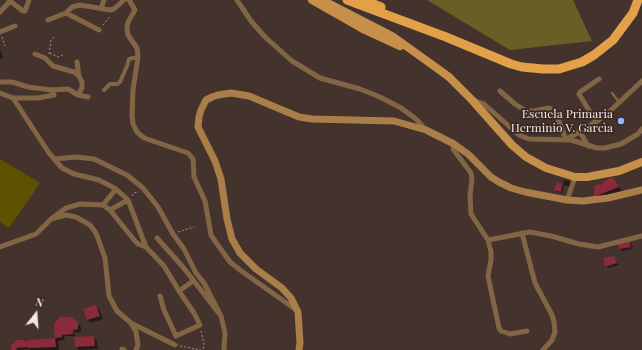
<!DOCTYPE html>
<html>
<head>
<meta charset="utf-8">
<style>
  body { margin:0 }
  #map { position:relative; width:642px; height:350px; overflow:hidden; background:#44332d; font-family:"Playfair Display",serif }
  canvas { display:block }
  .north { position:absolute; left:16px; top:294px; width:40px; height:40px; -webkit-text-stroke:3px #3a2923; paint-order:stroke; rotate:17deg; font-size:11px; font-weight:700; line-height:16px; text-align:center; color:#f2e7e3 }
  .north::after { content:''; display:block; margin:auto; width:14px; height:18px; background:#f2e7e3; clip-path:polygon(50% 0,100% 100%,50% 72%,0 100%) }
</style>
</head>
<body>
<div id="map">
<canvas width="642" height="350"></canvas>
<div class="north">N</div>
</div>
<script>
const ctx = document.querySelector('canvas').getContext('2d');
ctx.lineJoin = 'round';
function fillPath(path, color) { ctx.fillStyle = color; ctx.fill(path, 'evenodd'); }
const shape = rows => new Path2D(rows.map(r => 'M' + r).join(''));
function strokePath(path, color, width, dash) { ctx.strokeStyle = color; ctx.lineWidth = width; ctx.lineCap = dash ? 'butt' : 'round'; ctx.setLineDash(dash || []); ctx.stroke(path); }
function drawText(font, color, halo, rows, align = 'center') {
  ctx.font = font + ' "Playfair Display",serif'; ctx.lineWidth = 3.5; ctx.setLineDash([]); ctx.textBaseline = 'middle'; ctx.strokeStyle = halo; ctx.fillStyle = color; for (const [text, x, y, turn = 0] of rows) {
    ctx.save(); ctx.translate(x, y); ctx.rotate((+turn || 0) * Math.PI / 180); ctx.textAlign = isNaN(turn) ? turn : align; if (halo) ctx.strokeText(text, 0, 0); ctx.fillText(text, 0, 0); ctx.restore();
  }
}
const green = shape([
  [0,159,40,183,9,228,0,222]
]);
const forest = shape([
  [427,0,573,0,592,41,510,50]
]);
const shadow = shape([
  [0,49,3,58,0,59],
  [613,179,622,191,598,200,594,196,604,185],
  [564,180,572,182,572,188,564,185,562,193,558,192,556,190,558,184,563,185],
  [630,242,632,244,633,249,622,251,620,248],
  [613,257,619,265,608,268,606,266],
  [95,306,99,309,103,319,91,323,88,320],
  [77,323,81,327,81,332,77,333,74,330,75,336,64,336,65,340,58,341,59,350,31,350,30,349,18,350,15,347,15,350,12,350,12,346,29,345,29,340,56,339,55,325],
  [94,337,97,341,98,349,79,350,76,347]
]);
const building = shape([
  [613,177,619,187,593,197,595,185,603,184,602,182],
  [557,182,562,184,561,192,554,190],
  [630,241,631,247,619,249,618,243],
  [614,256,617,263,605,267,603,258],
  [96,305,100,316,87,320,83,309],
  [60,317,71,317,78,322,78,329,73,330,73,334,62,335,62,337,55,338,54,324],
  [94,336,95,346,75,347,74,337],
  [55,338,56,347,28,348,28,347,16,348,16,350,11,350,11,346,16,340,23,340,28,342,28,340]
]);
const path = shape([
  [103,25,110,16],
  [2,37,5,46],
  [50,53,58,57,63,55],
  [49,54,51,40,54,37],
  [132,196,134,193,139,192],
  [178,232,194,227],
  [201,331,204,344,203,350],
  [180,346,201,350]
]);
const service = shape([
  [612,93,619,102]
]);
const pedestrian = shape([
  [104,90,110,84,117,84,120,82,127,66,129,59,138,57]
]);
const minor = shape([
  [129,0,135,10,128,22,127,29,128,35,137,48,138,57,133,90,132,115,133,124,137,132,144,138,188,153,193,159,194,177,205,201,211,235,215,241,230,262,240,270,295,309],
  [237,0,251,21,265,37,292,61,320,78,360,89,380,97,401,108,416,119,426,130],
  [10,1,23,11,25,11,29,0],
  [101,9,104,0],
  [0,12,11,0],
  [66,13,99,30],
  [48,20,66,13,72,7,80,5,110,10,114,9,124,0],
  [0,32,15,26],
  [35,54,45,58,53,66,74,72,79,76],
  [77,62,79,76,82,82,82,88,78,95],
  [0,82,12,82,28,87,52,90,68,89,78,95,88,97],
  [500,91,515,104,526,111,534,111,549,108,555,111,566,140],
  [0,93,13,98,38,98,54,95,52,90],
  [13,98,49,153,62,168,74,174,99,180,116,189,128,200,146,247,164,266,179,291,194,313,200,325,176,336],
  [473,100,484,104,519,135,529,139,571,140,597,148,605,148,621,144,638,134,642,129],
  [596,122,579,94,580,92,599,79],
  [580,132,588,146],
  [567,139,596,122,610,111,642,81],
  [454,144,453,149,471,173,472,179,470,196,471,214,488,240,491,252,491,260,488,276,499,328,501,331,510,334,527,331],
  [55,159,76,157,94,159,127,175,143,188,158,207,173,234,184,249,196,273,204,283,221,316],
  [567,200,575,177],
  [103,205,116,189],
  [110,210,128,200],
  [51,219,66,215,76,217,90,225,96,233,105,258,109,296,117,311,131,323,175,345],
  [522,233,535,283,552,315,554,322,555,332,552,340,543,350],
  [157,238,183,267,221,316,225,333,224,350],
  [488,240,530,232,551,236,579,244,598,247,642,236],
  [0,247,36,234,51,219,66,208,80,204,103,205,110,210,135,241,138,244,146,247],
  [179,291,193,281],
  [160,296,164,310,176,336],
  [131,323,136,332,138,345,136,350],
  [122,349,124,350]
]);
const secondary = shape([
  [299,350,300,343,298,312,291,298,282,288,256,269,240,253,232,239,227,219,221,179,215,161,198,127,199,117,201,110,206,100,212,97,218,95,231,93,249,96,299,117,312,119,394,121,426,130,454,144,468,154,491,177,499,182,511,188,525,192,567,200,583,201,608,198,642,190]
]);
const primary = shape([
  [312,0,363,29,400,46],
  [322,0,392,36,434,66,449,77,472,100,512,145,526,157,546,168,575,177,587,177,619,171,642,162]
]);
const motorway = shape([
  [347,0,446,37,511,64,522,67,543,69,559,69,572,65,582,62,594,55,613,40,633,13,638,0],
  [364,0,381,7]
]);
const markers = [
  [621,121,4,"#90b8fd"]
];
const poiNames = [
  ["Escuela Primaria",613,114],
  ["Herminio V. Garcìa",613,128]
];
fillPath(green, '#5e5200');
fillPath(forest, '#695e25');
fillPath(shadow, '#0007');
fillPath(building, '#8a2a3b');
strokePath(path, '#a1948f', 1, [2, 2]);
strokePath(service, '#816545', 2.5);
strokePath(pedestrian, '#816545', 4);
strokePath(minor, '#816545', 5);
strokePath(secondary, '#a97e49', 7);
strokePath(primary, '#c7904a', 8);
strokePath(motorway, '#e3a049', 9);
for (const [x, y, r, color] of markers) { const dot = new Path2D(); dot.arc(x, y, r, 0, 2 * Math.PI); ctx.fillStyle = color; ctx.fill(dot); strokePath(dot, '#3a2923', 1.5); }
drawText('12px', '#f2e7e3', '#3a2923', poiNames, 'right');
</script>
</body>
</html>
